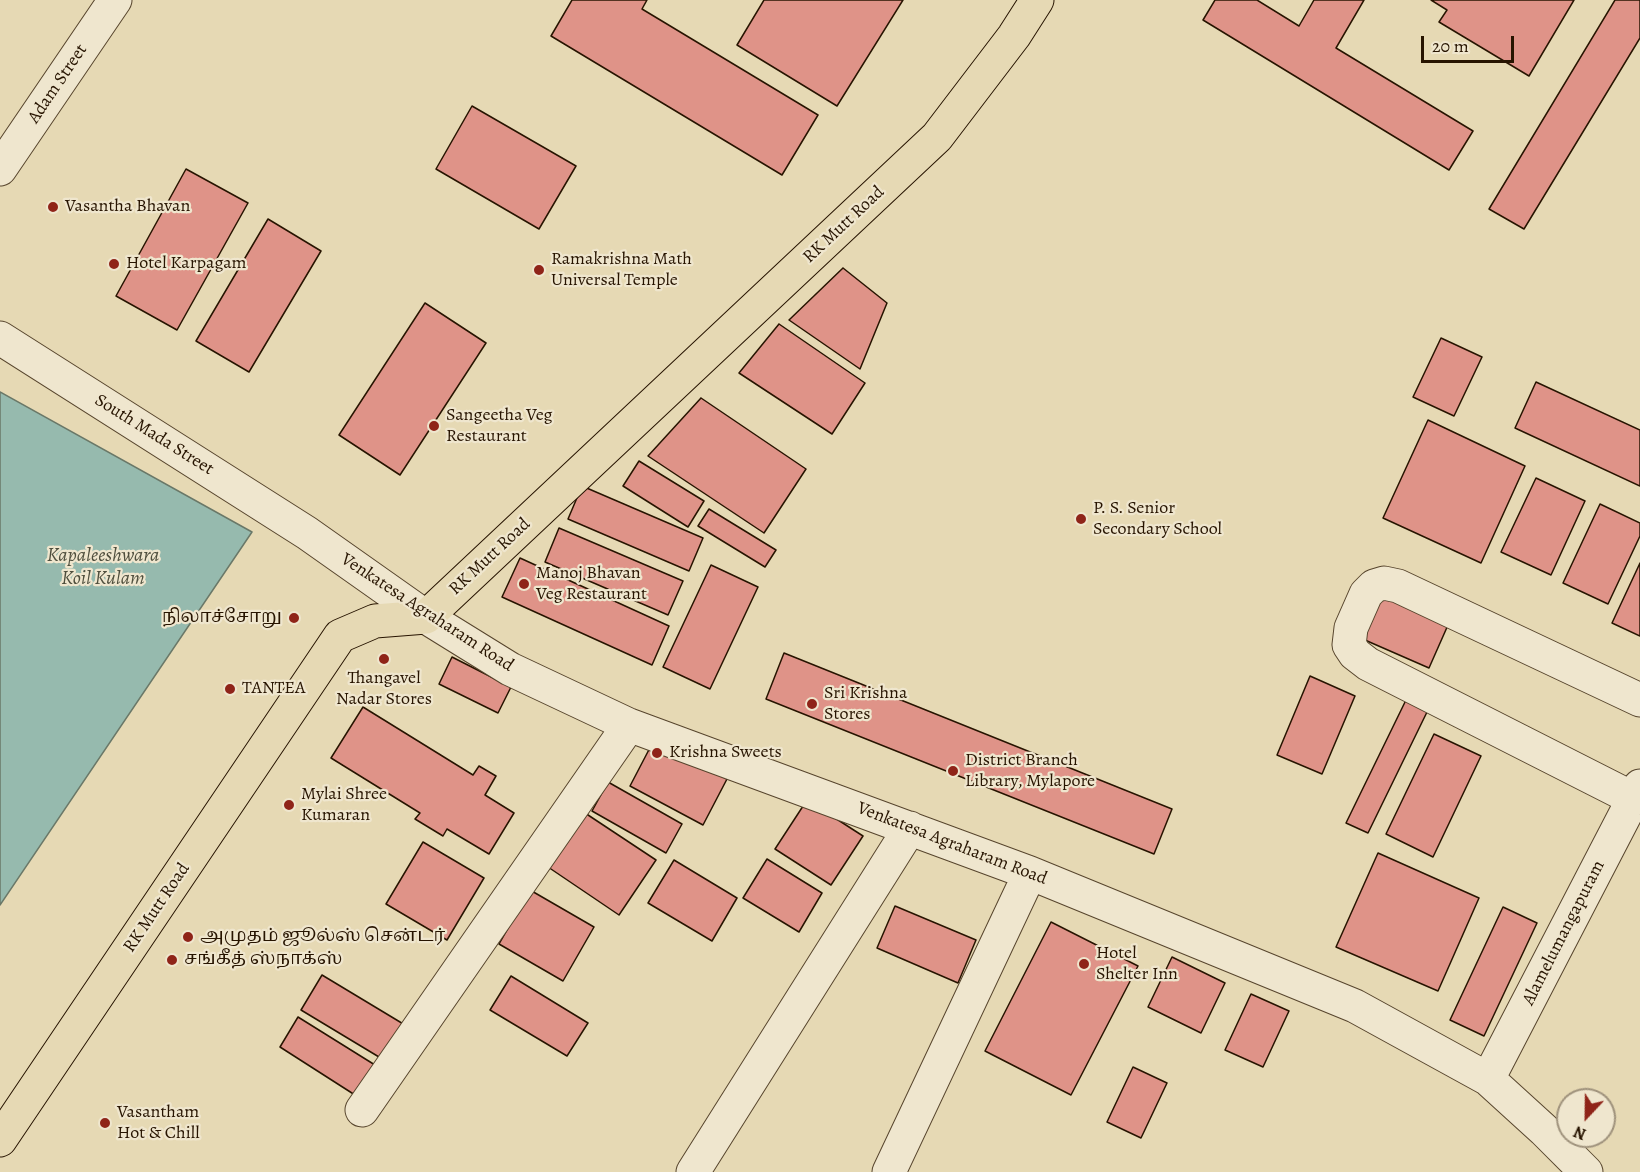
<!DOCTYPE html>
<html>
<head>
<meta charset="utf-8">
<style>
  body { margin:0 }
  #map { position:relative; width:1640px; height:1172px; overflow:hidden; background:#e6d9b4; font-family:Alegreya,serif }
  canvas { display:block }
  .north { position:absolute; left:1556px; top:1088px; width:60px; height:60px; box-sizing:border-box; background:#efe6ce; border:2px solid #9f927c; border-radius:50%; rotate:202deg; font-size:16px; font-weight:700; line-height:24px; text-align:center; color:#271400 }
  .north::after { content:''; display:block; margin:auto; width:21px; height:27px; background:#8f2418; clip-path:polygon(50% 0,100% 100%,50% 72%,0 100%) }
  .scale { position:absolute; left:1421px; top:36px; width:93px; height:27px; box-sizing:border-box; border:3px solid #271400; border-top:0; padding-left:8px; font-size:18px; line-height:21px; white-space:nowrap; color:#271400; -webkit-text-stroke:4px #efe6ce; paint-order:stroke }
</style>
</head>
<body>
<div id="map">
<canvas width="1640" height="1172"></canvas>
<div class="north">N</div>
<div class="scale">20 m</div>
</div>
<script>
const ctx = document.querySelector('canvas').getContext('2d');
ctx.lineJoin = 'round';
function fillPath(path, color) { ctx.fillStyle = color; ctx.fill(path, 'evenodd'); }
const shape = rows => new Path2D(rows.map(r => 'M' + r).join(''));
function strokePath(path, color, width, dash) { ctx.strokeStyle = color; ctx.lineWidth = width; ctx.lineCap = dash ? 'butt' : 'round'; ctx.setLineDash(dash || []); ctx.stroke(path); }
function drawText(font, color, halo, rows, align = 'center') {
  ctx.font = font + ' Alegreya,"Noto Serif Tamil",serif'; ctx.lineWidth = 4.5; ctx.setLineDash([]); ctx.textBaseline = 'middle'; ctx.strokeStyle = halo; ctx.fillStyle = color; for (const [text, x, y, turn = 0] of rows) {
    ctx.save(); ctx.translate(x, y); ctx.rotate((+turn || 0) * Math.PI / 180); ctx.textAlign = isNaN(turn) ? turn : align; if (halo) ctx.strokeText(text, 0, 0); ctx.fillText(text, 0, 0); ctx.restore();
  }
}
const water = shape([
  [0,392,252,532,0,905,0,392]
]);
const building = shape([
  [572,0,647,0,642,9,818,115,782,175,551,36,572,0],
  [764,0,903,0,837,106,737,45,764,0],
  [1215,0,1257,0,1299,26,1314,0,1364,0,1336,48,1473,131,1449,170,1203,20,1215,0],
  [1431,0,1574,0,1529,76,1439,22,1447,10,1431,0],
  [1615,0,1640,0,1640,38,1524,229,1489,209,1615,0],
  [472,106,576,166,539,229,436,169,472,106],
  [186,169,248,203,177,330,116,296,186,169],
  [268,219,321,251,249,372,196,341,268,219],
  [843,268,887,303,860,369,789,320,843,268],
  [425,303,486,343,400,475,339,435,425,303],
  [779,324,865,383,832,434,739,373,779,324],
  [1441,338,1482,357,1454,416,1413,397,1441,338],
  [1536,382,1640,430,1640,486,1515,428,1536,382],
  [701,398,806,469,764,533,648,456,701,398],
  [1428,420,1525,466,1481,563,1383,518,1428,420],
  [639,461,704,501,688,527,623,486,639,461],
  [1536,478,1585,501,1551,575,1501,552,1536,478],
  [582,486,703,538,689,571,568,519,582,486],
  [1600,504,1640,523,1640,536,1608,604,1563,583,1600,504],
  [709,509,776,550,765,567,698,526,709,509],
  [559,528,683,581,668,615,545,562,559,528],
  [520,558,669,626,652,665,502,597,520,558],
  [1640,563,1640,636,1612,623,1640,563],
  [711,565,758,587,710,689,663,667,711,565],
  [1377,594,1448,625,1429,668,1358,637,1377,594],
  [784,653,1172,809,1154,854,766,699,784,653],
  [452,657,511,687,498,713,439,684,452,657],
  [1310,676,1355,696,1322,774,1277,755,1310,676],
  [1406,700,1428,710,1368,833,1346,823,1406,700],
  [363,707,473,775,479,766,496,776,485,795,514,813,489,854,447,829,443,836,415,819,420,813,331,758,363,707],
  [1434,734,1481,756,1433,857,1386,834,1434,734],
  [654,740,727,779,703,825,630,786,654,740],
  [608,782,682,824,666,853,592,811,608,782],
  [807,800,863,836,831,885,775,849,807,800],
  [585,813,656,860,619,915,548,867,585,813],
  [423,842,484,878,447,940,386,904,423,842],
  [1378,853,1479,898,1438,991,1336,947,1378,853],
  [767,859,822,893,799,932,743,898,767,859],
  [674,860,737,898,712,941,648,903,674,860],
  [530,890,594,927,563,981,499,944,530,890],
  [895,906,976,940,958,983,877,948,895,906],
  [1503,907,1537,923,1484,1036,1450,1020,1503,907],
  [1051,922,1138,966,1071,1095,985,1051,1051,922],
  [1172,957,1225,983,1201,1033,1148,1007,1172,957],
  [322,975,405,1025,384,1060,301,1010,322,975],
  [511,976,588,1023,567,1056,490,1010,511,976],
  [1251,994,1289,1011,1263,1067,1225,1050,1251,994],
  [298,1017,375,1065,355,1095,280,1047,298,1017],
  [1133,1067,1167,1083,1141,1138,1107,1122,1133,1067]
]);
const minor = shape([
  [0,169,115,0],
  [0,338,307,533,426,617,510,669,629,725,1030,873,1355,1006,1488,1079,1544,1130,1586,1172],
  [1634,799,1368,664,1355,654,1349,645,1351,628,1366,594,1374,586,1384,583,1398,586,1640,700],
  [1488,1079,1640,786],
  [362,1110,629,725],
  [693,1172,910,828],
  [889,1172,1030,873]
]);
const major = shape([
  [0,1140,340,636,375,621,426,617,937,137,1014,36,1037,0]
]);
const markers = [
  [53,207,6,"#8f2418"],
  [114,264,6,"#8f2418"],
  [539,270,6,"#8f2418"],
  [434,426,6,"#8f2418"],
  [1081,519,6,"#8f2418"],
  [524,584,6,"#8f2418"],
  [294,618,6,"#8f2418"],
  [384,659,6,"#8f2418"],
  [230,689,6,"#8f2418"],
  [812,704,6,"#8f2418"],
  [657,753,6,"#8f2418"],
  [953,771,6,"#8f2418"],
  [289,805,6,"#8f2418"],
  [188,937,6,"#8f2418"],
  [172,960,6,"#8f2418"],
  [1084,964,6,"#8f2418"],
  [105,1123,6,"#8f2418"]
];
const streetNames = [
  ["Adam Street",58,84,-56],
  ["RK Mutt Road",844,225,-43],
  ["South Mada Street",154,435,32],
  ["RK Mutt Road",490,557,-43],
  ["Venkatesa Agraharam Road",427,613,33],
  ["Venkatesa Agraharam Road",952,844,21],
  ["RK Mutt Road",157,908,-56],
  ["Alamelumangapuram",1564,933,-63]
];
const poiNames = [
  ["Vasantha Bhavan",65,207],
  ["Ramakrishna Math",551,260],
  ["Universal Temple",551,281],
  ["Hotel Karpagam",126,264],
  ["Sangeetha Veg",446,416],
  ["Restaurant",446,437],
  ["P. S. Senior",1093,509],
  ["Secondary School",1093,530],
  ["Manoj Bhavan",536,574],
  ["Veg Restaurant",536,595],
  ["நிலாச்சோறு",282,618,"right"],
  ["Thangavel",384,679,"center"],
  ["Nadar Stores",384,700,"center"],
  ["TANTEA",242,689],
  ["Sri Krishna",824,694],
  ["Stores",824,715],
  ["Krishna Sweets",669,753],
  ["District Branch",965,761],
  ["Library, Mylapore",965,782],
  ["Mylai Shree",301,795],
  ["Kumaran",301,816],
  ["அமுதம் ஜூல்ஸ் சென்டர்",200,937],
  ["Hotel",1096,954],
  ["Shelter Inn",1096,975],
  ["சங்கீத் ஸ்நாக்ஸ்",184,960],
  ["Vasantham",117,1113],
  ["Hot & Chill",117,1134]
];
const waterNames = [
  ["Kapaleeshwara",103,556],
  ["Koil Kulam",103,579]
];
fillPath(water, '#96baae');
strokePath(water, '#6a7868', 1.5);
fillPath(building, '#df9388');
strokePath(building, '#271400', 1.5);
strokePath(minor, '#57452d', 35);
strokePath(major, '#271400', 35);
strokePath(minor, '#efe6ce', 33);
strokePath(major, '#e6d9b4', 33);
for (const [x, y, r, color] of markers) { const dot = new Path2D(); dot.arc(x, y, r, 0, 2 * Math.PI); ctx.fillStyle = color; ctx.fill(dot); strokePath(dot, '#efe6ce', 2); }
drawText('18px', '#271400', '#efe6ce', streetNames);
drawText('18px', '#271400', '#efe6ce', poiNames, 'left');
drawText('italic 20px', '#4e4e3d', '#efe6ce', waterNames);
</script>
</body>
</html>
